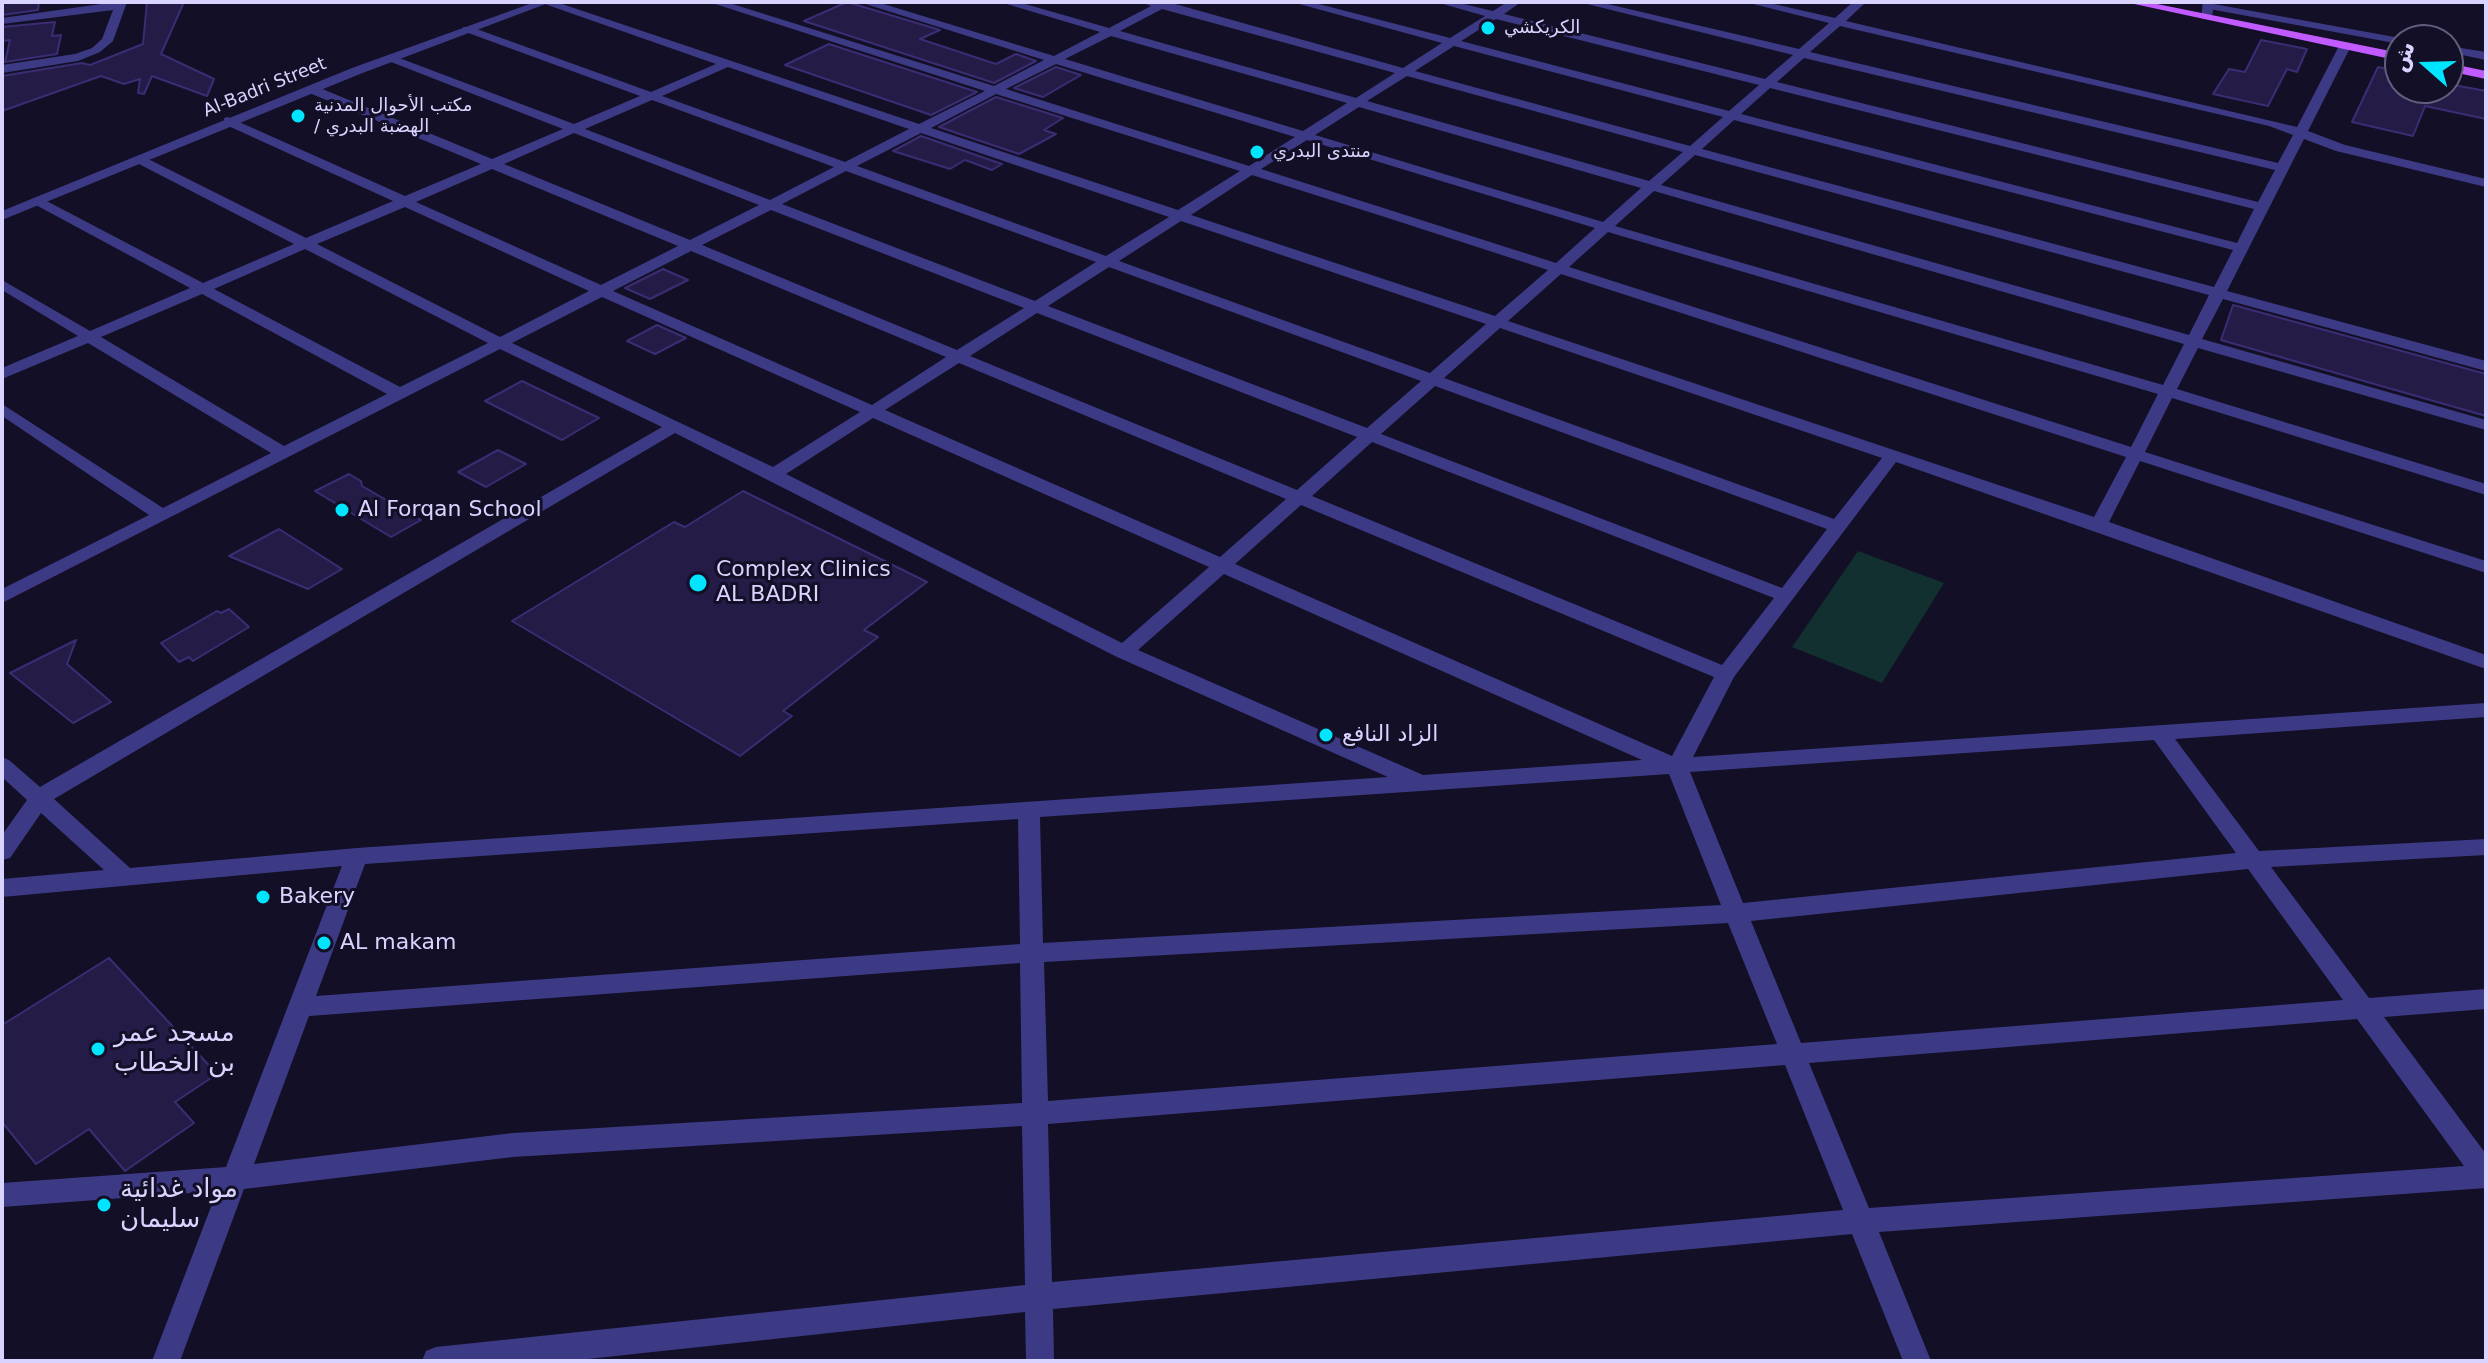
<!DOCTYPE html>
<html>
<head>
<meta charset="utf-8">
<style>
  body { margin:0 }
  #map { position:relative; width:2488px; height:1363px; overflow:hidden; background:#130f26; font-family:"DejaVu Sans","Noto Sans Arabic",sans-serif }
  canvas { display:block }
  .frame { position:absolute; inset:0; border:4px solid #d9d4ff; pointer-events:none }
  .north { position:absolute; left:2384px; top:24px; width:80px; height:80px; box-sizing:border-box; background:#130f26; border:2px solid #625e7d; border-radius:50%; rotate:290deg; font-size:22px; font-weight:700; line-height:32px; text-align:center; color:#d9d4ff }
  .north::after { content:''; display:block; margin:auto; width:28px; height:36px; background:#00e5ff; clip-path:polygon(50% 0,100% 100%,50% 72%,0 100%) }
</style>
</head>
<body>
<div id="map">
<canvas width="2488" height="1363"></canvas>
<div class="frame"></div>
<div class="north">ش</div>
</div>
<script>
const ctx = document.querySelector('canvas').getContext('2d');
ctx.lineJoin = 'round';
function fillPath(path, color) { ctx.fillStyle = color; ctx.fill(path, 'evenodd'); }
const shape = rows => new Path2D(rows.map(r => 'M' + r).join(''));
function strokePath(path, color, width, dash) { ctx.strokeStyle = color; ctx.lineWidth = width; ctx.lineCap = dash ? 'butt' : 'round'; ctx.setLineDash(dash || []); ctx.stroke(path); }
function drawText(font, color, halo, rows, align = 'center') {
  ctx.font = font + ' "DejaVu Sans","Noto Sans Arabic",sans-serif'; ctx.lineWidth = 6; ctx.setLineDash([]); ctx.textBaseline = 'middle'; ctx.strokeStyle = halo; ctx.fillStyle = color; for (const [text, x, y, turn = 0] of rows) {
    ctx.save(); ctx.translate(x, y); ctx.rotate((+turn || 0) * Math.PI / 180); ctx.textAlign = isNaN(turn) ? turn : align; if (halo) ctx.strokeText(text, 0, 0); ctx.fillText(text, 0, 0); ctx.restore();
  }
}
const green = shape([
  [1858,551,1944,583,1882,683,1792,647]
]);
const building = shape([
  [2,2,39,2,38,10,2,15,2,2],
  [147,2,184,2,161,54,214,79,207,96,152,76,144,94,138,93,140,79,124,84,101,76,2,111,2,76,82,63,90,65,143,44,147,2],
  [847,2,940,30,920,39,996,64,1016,54,1036,61,994,83,804,21,847,2],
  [55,22,52,36,61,35,57,54,5,62,10,40,2,41,2,27,55,22],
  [2261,40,2307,49,2297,72,2287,69,2268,106,2213,94,2229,69,2245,72,2261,40],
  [829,44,977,92,931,115,785,65,829,44],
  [1056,67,1081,75,1043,97,1014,88,1056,67],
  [2378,67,2400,72,2400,88,2448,88,2448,84,2486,91,2486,119,2425,106,2413,136,2352,122,2378,67],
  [996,97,1063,118,1044,130,1056,134,1019,154,939,127,996,97],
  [921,136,1002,164,992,170,965,160,950,169,893,151,921,136],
  [663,269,688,280,650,299,625,288,663,269],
  [2233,305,2486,374,2486,416,2221,340,2233,305],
  [657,325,686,338,655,354,627,341,657,325],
  [522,381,599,418,562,440,485,401,522,381],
  [498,450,526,464,486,487,458,472,498,450],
  [349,474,361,481,362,486,421,520,391,537,315,491,349,474],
  [743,491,927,582,864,630,878,637,783,711,792,716,740,756,512,621,674,522,685,527,743,491],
  [279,529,342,569,308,589,229,556,279,529],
  [229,609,249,627,193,661,189,657,179,662,161,643,217,611,221,613,229,609],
  [76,640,67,664,111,702,73,723,10,673,76,640],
  [109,958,217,1074,175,1102,194,1123,125,1171,89,1129,36,1164,2,1122,2,1025,109,958]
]);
const service = shape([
  [2208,3,2400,38,2405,40,2400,40,2400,44,2204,8,2202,6,2208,3],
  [2448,46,2486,52,2486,60,2448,52,2448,46]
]);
const minor = shape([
  [115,2,127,2,113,41,100,52,78,61,2,73,2,65,75,54,92,48,102,39,113,10,2,24,2,18,115,2],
  [539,2,556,2,919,124,985,91,709,2,726,2,994,86,1044,60,859,2,877,2,1054,56,1100,32,1000,2,1018,2,1109,28,1151,6,1141,2,1168,2,1403,68,1442,43,1292,2,1311,2,1450,38,1485,16,1436,2,1455,2,1493,11,1507,2,1521,2,1504,14,1765,79,1793,55,1579,2,1599,2,1799,49,1829,23,1745,2,1765,2,1835,18,1853,2,1866,2,1846,21,2297,127,2339,46,2349,44,2351,46,2308,131,2345,145,2486,179,2486,187,2336,151,2304,139,2227,291,2486,361,2486,371,2223,299,2202,339,2486,420,2486,430,2198,348,2177,389,2486,484,2486,495,2172,398,2145,452,2486,561,2486,573,2140,461,2109,522,2486,655,2486,669,1896,462,1734,677,1693,757,2486,703,2486,717,2175,739,2259,851,2486,839,2486,855,2271,867,2369,998,2486,989,2486,1009,2384,1017,2486,1154,2486,1188,1879,1232,1931,1361,1903,1361,1852,1234,1053,1309,1054,1361,1026,1361,1025,1312,569,1361,422,1361,426,1351,436,1347,1025,1285,1022,1126,513,1157,244,1189,180,1361,152,1361,217,1191,2,1207,2,1183,226,1167,342,866,2,897,2,879,104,870,41,813,10,858,2,860,2,835,27,800,2,777,2,757,9,760,40,787,662,427,500,349,2,603,2,589,149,515,2,416,2,404,163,508,271,453,88,343,2,379,2,368,78,336,2,290,2,280,90,331,190,288,34,204,32,201,39,197,203,283,294,244,135,162,133,159,140,155,306,238,393,201,224,124,224,118,228,117,405,196,481,164,307,92,307,86,315,86,492,159,563,129,386,60,386,56,394,56,574,124,640,96,463,31,463,27,471,27,651,92,716,64,539,2],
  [1162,9,1395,73,1356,98,1120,31,1162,9],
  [1496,19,1759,85,1729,111,1461,41,1496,19],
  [1840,26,2269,126,2293,135,2278,163,1810,52,1840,26],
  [1111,36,1347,103,1303,131,1065,59,1111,36],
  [1454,46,1723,117,1690,146,1415,71,1454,46],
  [1804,58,2275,170,2258,202,1777,82,1804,58],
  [1056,64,1295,137,1249,166,1006,89,1056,64],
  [728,67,909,129,845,162,662,96,728,67],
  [1407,76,1683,152,1649,181,1367,101,1407,76],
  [1770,88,2254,209,2237,243,1741,114,1770,88],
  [996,94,1240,171,1178,210,931,128,996,94],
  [652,100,834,167,770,200,585,129,652,100],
  [1359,107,1641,188,1603,222,1315,135,1359,107],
  [1734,120,2233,250,2214,287,1702,149,1734,120],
  [574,133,759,205,690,240,504,164,574,133],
  [921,133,1169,217,1106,256,857,166,921,133],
  [1307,140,1595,228,1556,263,1261,169,1307,140],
  [1695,155,2209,295,2189,335,1661,185,1695,155],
  [492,169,678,246,601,285,416,202,492,169],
  [846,171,1096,262,1035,301,782,204,846,171],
  [1252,175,1388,218,1548,270,1495,316,1191,215,1252,175],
  [1654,191,2184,344,2163,385,1615,226,1654,191],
  [405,207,589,291,500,337,317,244,405,207],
  [771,210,1024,308,957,350,702,245,771,210],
  [1181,221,1486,324,1430,373,1119,261,1181,221],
  [1608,232,2158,394,2131,447,1569,267,1608,232],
  [305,249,488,343,400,387,214,289,305,249],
  [691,251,946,357,872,405,613,291,691,251],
  [1109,267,1421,381,1367,428,1048,306,1109,267],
  [1561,274,2126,457,2094,517,1508,321,1561,274],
  [202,294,387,394,284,446,101,337,202,294],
  [602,297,860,412,773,467,512,343,602,297],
  [1037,313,1357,437,1297,490,970,356,1037,313],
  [1500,328,1882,458,1834,519,1444,378,1500,328],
  [959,363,1286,499,1220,557,885,410,959,363],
  [1435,386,1827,529,1782,588,1381,434,1435,386],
  [873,418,1209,567,1122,643,786,474,873,418],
  [675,433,1117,657,1388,777,357,848,130,868,54,799,675,433],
  [1372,442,1774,598,1722,665,1312,496,1372,442],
  [1301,505,1714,677,1672,756,1235,564,1301,505],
  [1224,574,1642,760,1423,775,1138,650,1224,574],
  [2154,740,2236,853,1743,903,1690,772,2154,740],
  [1669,774,1721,905,1043,943,1040,817,1669,774],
  [1018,819,1020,944,316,996,365,864,1018,819],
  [2248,869,2343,1000,1801,1043,1751,921,2248,869],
  [1728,923,1777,1044,1048,1101,1044,962,1728,923],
  [1020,963,1022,1103,513,1133,254,1164,309,1016,1020,963],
  [2357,1019,2464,1166,1869,1208,1809,1063,2357,1019],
  [1785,1065,1843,1210,1052,1282,1048,1124,1785,1065],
  [2203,2,2215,2,2211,20,2201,18,2203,2]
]);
const tertiary = shape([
  [535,2,551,2,360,74,2,220,2,211,352,68,535,2]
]);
const primary = shape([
  [2125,2,2147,2,2400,53,2400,61,2125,2],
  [2448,63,2486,71,2486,79,2448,71,2448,63]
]);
const markers = [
  [1488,28,8,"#00e5ff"],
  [298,116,8,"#00e5ff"],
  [1257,152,8,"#00e5ff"],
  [342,510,8,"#00e5ff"],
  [698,583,10,"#00e5ff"],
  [1326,735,8,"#00e5ff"],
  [263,897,8,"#00e5ff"],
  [324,943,8,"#00e5ff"],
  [98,1049,8,"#00e5ff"],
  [104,1205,8,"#00e5ff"]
];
const farPoinames = [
  ["الكريكشي",1504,28],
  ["مكتب الأحوال المدنية",314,106],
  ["/ الهضبة البدري",314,127],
  ["منتدى البدري",1273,152]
];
const farStreetnames = [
  ["Al-Badri Street",265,88,-22]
];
const poiNames = [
  ["Al Forqan School",358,510],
  ["Complex Clinics",716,570],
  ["AL BADRI",716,595],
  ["الزاد النافع",1342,735],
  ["Bakery",279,897],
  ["AL makam",340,943]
];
const nearPoinames = [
  ["مسجد عمر",114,1034],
  ["بن الخطاب",114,1064],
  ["مواد غدائية",120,1190],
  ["سليمان",120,1220]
];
fillPath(green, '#12302f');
fillPath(building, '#241b47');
strokePath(building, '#3b2d73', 2);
fillPath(service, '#3d3a85');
fillPath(minor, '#3d3a85');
fillPath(tertiary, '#3d3a85');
fillPath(primary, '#c25bff');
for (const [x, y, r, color] of markers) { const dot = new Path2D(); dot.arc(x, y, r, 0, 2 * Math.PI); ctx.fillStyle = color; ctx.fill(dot); strokePath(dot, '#130f26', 3); }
drawText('18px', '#d9d4ff', '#130f26', farPoinames, 'left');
drawText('18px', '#d9d4ff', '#130f26', farStreetnames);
drawText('22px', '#d9d4ff', '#130f26', poiNames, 'left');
drawText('26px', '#d9d4ff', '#130f26', nearPoinames, 'left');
</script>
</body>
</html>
